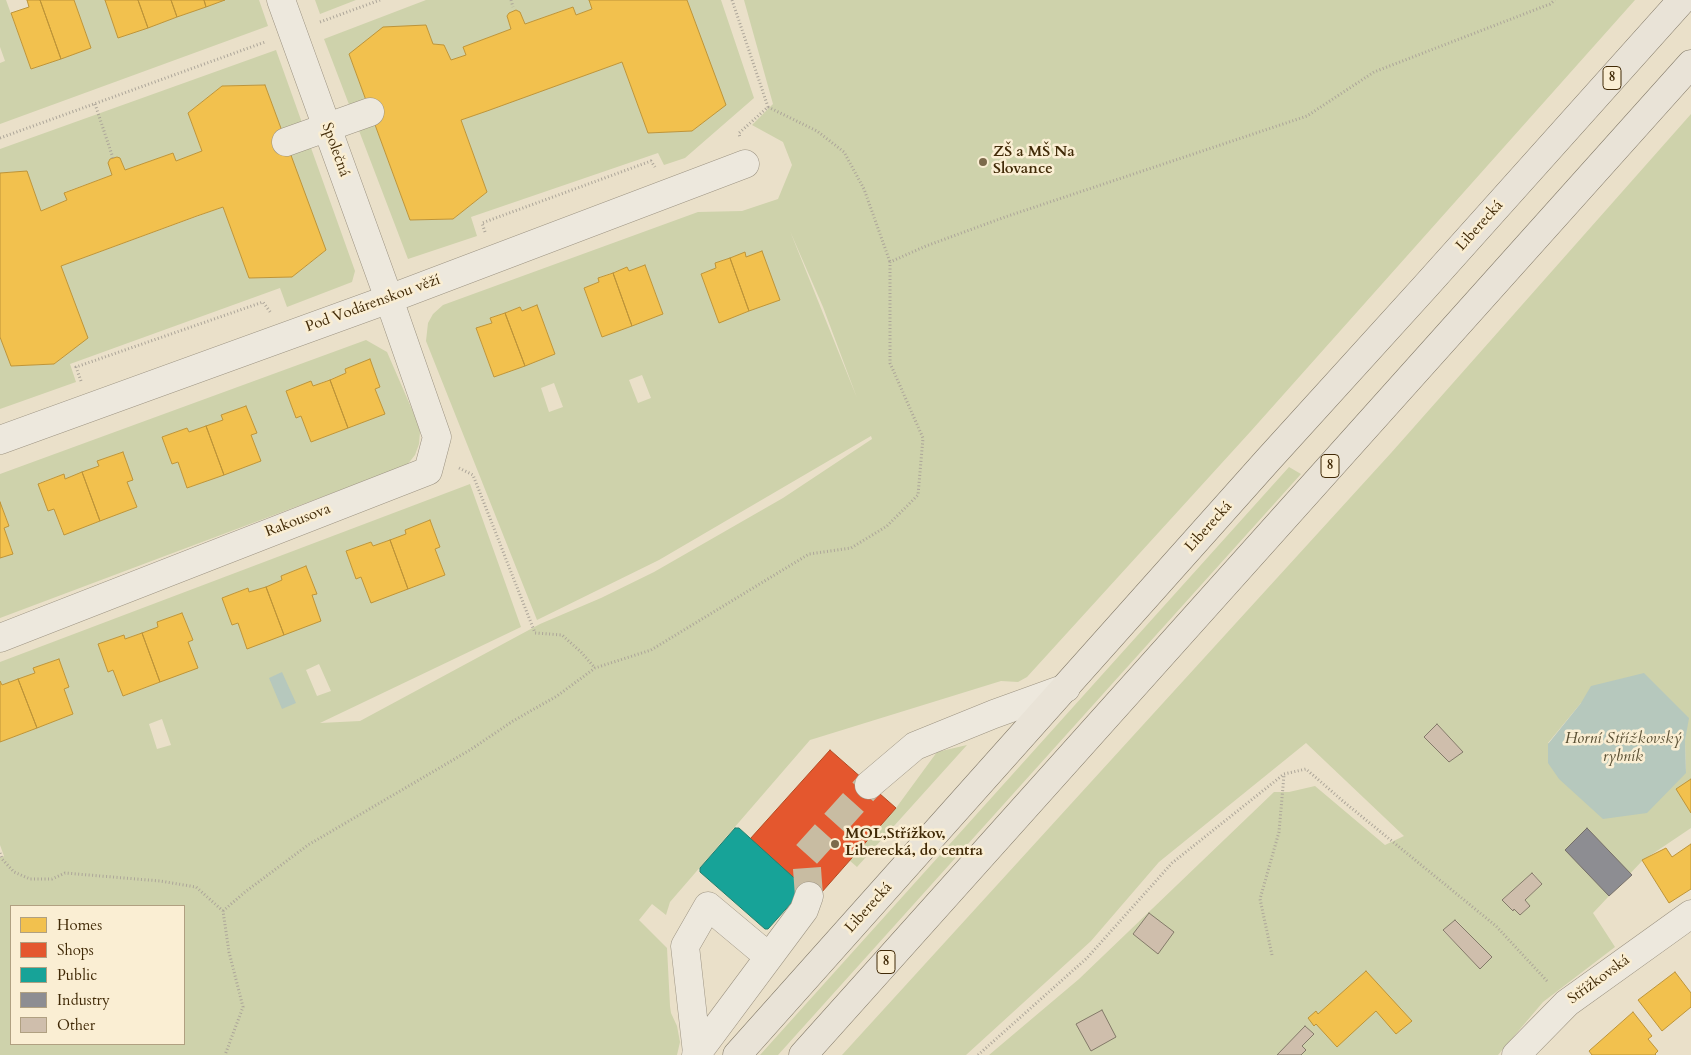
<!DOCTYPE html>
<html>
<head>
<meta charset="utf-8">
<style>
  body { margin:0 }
  #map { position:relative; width:1691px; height:1055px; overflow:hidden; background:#eae0c9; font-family:Cardo,serif }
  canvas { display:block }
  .legend { position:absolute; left:10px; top:905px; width:175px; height:140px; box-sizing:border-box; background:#faeed3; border:1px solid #b0a081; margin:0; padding:6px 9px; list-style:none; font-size:15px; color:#412a07 }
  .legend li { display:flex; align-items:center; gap:10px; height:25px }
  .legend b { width:25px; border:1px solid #b0a081 }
</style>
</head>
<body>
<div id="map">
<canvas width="1691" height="1055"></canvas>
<ul class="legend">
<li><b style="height:14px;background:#f2c14e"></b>Homes</li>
<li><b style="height:14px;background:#e4572e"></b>Shops</li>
<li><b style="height:14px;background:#17a398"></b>Public</li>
<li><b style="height:14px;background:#8d8d92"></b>Industry</li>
<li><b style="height:14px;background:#cfbeac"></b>Other</li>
</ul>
</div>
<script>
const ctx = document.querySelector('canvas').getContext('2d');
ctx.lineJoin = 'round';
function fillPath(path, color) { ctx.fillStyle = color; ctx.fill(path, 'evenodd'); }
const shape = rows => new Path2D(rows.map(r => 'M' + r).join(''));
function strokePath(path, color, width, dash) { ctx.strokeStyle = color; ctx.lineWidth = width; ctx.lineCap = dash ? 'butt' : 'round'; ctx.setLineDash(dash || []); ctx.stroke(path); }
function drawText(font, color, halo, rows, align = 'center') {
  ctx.font = font + ' Cardo,serif'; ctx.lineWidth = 5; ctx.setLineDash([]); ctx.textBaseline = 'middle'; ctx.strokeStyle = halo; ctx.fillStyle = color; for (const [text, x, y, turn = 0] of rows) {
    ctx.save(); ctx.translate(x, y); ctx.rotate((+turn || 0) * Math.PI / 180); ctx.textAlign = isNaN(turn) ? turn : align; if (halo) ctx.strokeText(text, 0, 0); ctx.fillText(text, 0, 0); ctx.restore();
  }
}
const green = shape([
  [0,0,6,0,31,69,91,48,74,0,105,0,118,38,225,0,259,0,268,26,0,124,0,63,5,61,0,47],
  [315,0,356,0,320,14],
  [426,0,589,0,592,9,576,15,572,7,525,24,520,12,516,10,509,13,507,17,511,29,463,47,466,55,451,60,444,45,433,44,426,25,349,54,410,220,453,219,487,192,461,120,622,62,648,133,692,131,725,105,687,0,721,0,754,98,685,158,664,165,658,153,471,217,477,236,408,259,324,39],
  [744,0,1635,0,1251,431,1027,677,1018,682,1001,681,810,740,670,902,666,915,652,904,639,920,667,948,670,1006,671,1013,677,1026,680,1042,677,1055,0,1055,0,858,4,856,0,845,0,742,73,714,64,689,69,686,59,659,34,668,35,673,2,685,0,681,0,662,470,484,521,627,320,723,360,721,540,624,601,598,654,572,783,498,872,439,871,436,659,560,537,620,426,341,428,323,433,314,443,305,698,212,742,211,778,199,792,165,783,142,752,125,773,104],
  [790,231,823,307,857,398],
  [745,253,746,257,780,299,719,322,701,274,716,268,715,263],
  [645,265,663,314,602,337,584,289,599,282,598,278,627,267,629,271],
  [537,306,555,354,494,377,476,329,492,323,490,318,520,307,522,311],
  [642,375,651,398,638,403,629,380],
  [554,383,563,407,549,412,541,388],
  [430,520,440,547,435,549,445,575,371,602,361,577,356,579,346,551,371,542,373,546,406,534,405,530],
  [306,566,316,594,312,595,247,648,238,623,232,625,222,598,247,588,249,592,266,587,282,580,281,576],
  [182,613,193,640,188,642,160,682,124,696,113,670,108,672,98,644,124,635,125,639,158,627,157,622],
  [319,664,331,691,317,696,306,670],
  [162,719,171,745,157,749,149,724],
  [11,906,184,906,184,1044,11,1044],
  [276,50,355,271,352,282,287,307,280,288,70,364,76,382,0,409,0,337,11,366,54,364,87,338,61,266,223,207,249,278,292,277,325,251,265,85,222,86,188,113,202,151,176,161,173,153,125,170,120,158,117,157,110,159,108,163,112,175,65,192,67,200,41,211,27,172,0,173,0,149],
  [1691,114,1691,828,1642,861,1593,913,1615,947,1543,1002,1498,1055,989,1055,1079,979,1274,792,1289,792,1315,786,1385,845,1404,836,1306,743,1159,862,1091,941,966,1055,842,1055,1391,453],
  [1581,703,1688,717,1685,741,1686,773,1548,743],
  [1437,724,1462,752,1449,762,1424,737],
  [1533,873,1542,884,1525,900,1530,906,1520,915,1514,909,1512,911,1503,899],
  [1456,920,1491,957,1480,968,1443,931],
  [366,340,387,352,417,421,420,432,419,444,415,455,407,465,0,618,0,558,13,553,4,528,9,525,0,502,0,474],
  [370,360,380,387,375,389,384,414,311,442,301,416,296,418,286,391,311,382,313,386,346,373,345,369],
  [246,406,256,433,251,435,260,461,187,488,178,462,172,464,162,437,187,428,189,432,223,420,221,415],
  [123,452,127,482,137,507,63,534,54,509,48,511,39,483,64,474,65,479,99,466,97,461],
  [1289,467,1301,474,778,1055,760,1055],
  [967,745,857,867,849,860,896,808,937,752]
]);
const water = shape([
  [282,672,296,703,282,709,269,678],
  [1644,673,1689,718,1685,741,1686,773,1647,813,1603,819,1559,779,1548,763,1548,744,1581,703,1591,686]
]);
const homes = shape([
  [27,0,40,0,61,59,31,69,11,13,29,7,27,0],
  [40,0,74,0,91,48,61,59,40,0],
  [105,0,138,0,148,28,118,38,105,0],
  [138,0,171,0,177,17,148,28,138,0],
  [171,0,204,0,206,7,177,17,171,0],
  [204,0,225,0,206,7,204,0],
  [589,0,687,0,726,105,692,131,648,133,622,62,487,111,461,120,487,192,453,219,410,220,349,54,383,27,426,25,433,44,444,45,451,60,466,55,463,47,511,29,507,16,509,13,516,10,520,12,525,24,573,7,576,15,592,9,589,0],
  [265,85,326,250,292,277,249,278,223,207,197,216,61,266,88,338,54,364,11,366,0,337,0,173,27,171,41,211,67,200,64,193,112,175,108,163,110,159,117,157,120,158,125,170,173,153,176,161,202,151,188,113,222,86,265,85],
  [762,251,780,300,749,311,730,258,745,252,746,257,762,251],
  [730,258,749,311,719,323,701,274,716,268,715,263,730,258],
  [645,265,663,314,632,326,613,273,627,267,629,271,645,265],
  [613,273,632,326,602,337,584,288,599,282,598,278,613,273],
  [537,305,555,354,525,366,505,313,520,307,522,311,537,305],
  [505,313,525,366,494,377,476,328,492,323,490,318,505,313],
  [370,359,380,387,375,389,385,414,348,428,330,380,346,373,345,369,370,359],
  [330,380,348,428,311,442,301,416,296,418,286,391,311,381,313,386,330,380],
  [246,406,257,433,251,435,261,461,224,475,206,426,223,420,221,415,246,406],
  [206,426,224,475,187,488,178,462,172,464,162,437,187,428,189,432,206,426],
  [123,452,133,480,127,482,137,507,100,521,82,472,99,466,97,461,123,452],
  [82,472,100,521,64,535,54,509,48,511,38,484,64,474,65,479,82,472],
  [0,502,9,526,4,528,13,554,0,558,0,502],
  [430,520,440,547,435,549,445,575,408,589,390,540,406,534,405,530,430,520],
  [390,540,408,589,371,603,361,577,356,579,346,551,371,542,373,546,390,540],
  [306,566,317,594,312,595,321,621,284,635,266,587,282,580,281,576,306,566],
  [266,587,284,635,247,649,238,623,232,625,222,598,248,588,249,592,266,587],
  [182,613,193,640,188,642,198,668,160,682,142,633,158,627,157,622,182,613],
  [142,633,160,682,123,696,113,670,108,672,98,644,124,635,125,639,142,633],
  [59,659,69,687,64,689,73,714,37,728,18,679,35,673,33,668,59,659],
  [18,679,37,728,0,742,0,681,2,685,18,679],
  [1691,779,1691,813,1676,789,1691,779],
  [1691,844,1691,889,1669,903,1642,860,1666,848,1672,857,1691,844],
  [1366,971,1412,1021,1396,1034,1376,1011,1337,1047,1316,1024,1314,1026,1308,1018,1316,1011,1318,1014,1366,971],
  [1675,972,1691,993,1691,1007,1662,1031,1638,1000,1675,972],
  [1633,1012,1652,1036,1648,1039,1658,1051,1655,1054,1656,1055,1592,1055,1589,1051,1633,1012]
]);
const shops = shape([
  [830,750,896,808,814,901,803,886,750,839,830,750]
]);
const public = shape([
  [735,828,739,828,803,886,803,890,768,929,765,929,700,872,700,868,735,828]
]);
const industry = shape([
  [1587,828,1632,875,1609,896,1565,850,1587,828]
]);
const building = shape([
  [1437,724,1463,752,1449,762,1424,737,1437,724],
  [1532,873,1542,884,1525,900,1530,906,1520,915,1514,909,1513,911,1502,900,1532,873],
  [1149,913,1174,932,1158,954,1133,934,1149,913],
  [1455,920,1492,957,1480,969,1443,930,1455,920],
  [1102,1010,1116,1037,1091,1051,1076,1024,1102,1010],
  [1305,1026,1314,1034,1302,1046,1306,1050,1301,1055,1277,1055,1305,1026]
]);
const minorTunnel = shape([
  [809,896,806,855,869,785]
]);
const path = shape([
  [511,0,513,7],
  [732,0,768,107,739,133,740,138],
  [320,22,380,0],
  [95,104,113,158],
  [768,107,817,131,844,152,864,189,890,262],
  [0,138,265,42],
  [485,232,482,223,651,161,655,167],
  [81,381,76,367,263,302,271,313],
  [459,468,473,475,535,633,562,635,581,652,595,668],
  [0,853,2,859,14,872,30,879,52,879,65,873,160,881,196,887,223,911,229,952,243,1007,225,1055],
  [223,911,245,892,308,845,470,750,513,721,557,696,595,668,651,650,809,554,851,548,887,526,918,495,923,438,890,363,890,262,926,246,1005,217,1307,116,1374,72,1550,4,1555,0],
  [1272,955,1260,899,1279,832,1284,775],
  [978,1055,1087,958,1172,863,1284,774,1306,769,1344,802,1496,926,1548,982]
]);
const minor = shape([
  [286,142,370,112],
  [0,440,389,299,745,164],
  [0,638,428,471,437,437,389,299,281,0],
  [869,785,915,746,994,714,1066,688],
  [697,1053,685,946,708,906,769,957],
  [696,1055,804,910,809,896],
  [1516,1055,1567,1003,1691,914]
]);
const highway = shape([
  [737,1055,1267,461,1425,287,1682,0],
  [803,1055,1691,64]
]);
const markers = [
  [983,162,5,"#7c6a4b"],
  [835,844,5,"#7c6a4b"]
];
const shields = [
  [1612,78,18],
  [1330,466,18],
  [886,962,18]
];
const shieldNames = [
  ["8",1612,78],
  ["8",1330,466],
  ["8",886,962]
];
const streetNames = [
  ["Společná",335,150,70],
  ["Liberecká",1480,226,-48],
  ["Pod Vodárenskou věží",373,304,-20],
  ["Rakousova",298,521,-21],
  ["Liberecká",1209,527,-48],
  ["Liberecká",869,908,-48],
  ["Střížkovská",1599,980,-36]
];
const poiNames = [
  ["ZŠ a MŠ Na",993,153],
  ["Slovance",993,170],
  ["MOL,Střížkov,",845,835],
  ["Liberecká, do centra",845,852]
];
const waterNames = [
  ["Horní Střížkovský",1623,739],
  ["rybník",1623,757]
];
fillPath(green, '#ced2ab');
fillPath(water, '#b6c8bd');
fillPath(homes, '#f2c14e');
strokePath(homes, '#bd9439', 1);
fillPath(shops, '#e4572e');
strokePath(shops, '#b34a22', 1);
fillPath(public, '#17a398');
strokePath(public, '#247f6c', 1);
fillPath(industry, '#8d8d92');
strokePath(industry, '#766f68', 1);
fillPath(building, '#cfbeac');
strokePath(building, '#837a69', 1);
strokePath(minorTunnel, '#c8bca2', 28, [28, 14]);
strokePath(minor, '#9c9382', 29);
strokePath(highway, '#837a69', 29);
strokePath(path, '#aca599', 3, [1, 2.5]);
strokePath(minor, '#ede8dd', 28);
strokePath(highway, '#e9e3d7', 28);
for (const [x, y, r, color] of markers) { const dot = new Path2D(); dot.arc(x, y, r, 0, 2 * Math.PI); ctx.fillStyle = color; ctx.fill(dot); strokePath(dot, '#faeed3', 2); }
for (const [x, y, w] of shields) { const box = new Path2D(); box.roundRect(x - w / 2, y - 11.5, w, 23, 4); ctx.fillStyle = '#faeed3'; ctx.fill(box); strokePath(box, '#412a07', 1); }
drawText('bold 14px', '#412a07', null, shieldNames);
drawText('15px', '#412a07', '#faeed3', streetNames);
drawText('bold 15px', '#412a07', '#faeed3', poiNames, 'left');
drawText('italic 16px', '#594f33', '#faeed3', waterNames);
</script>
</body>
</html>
